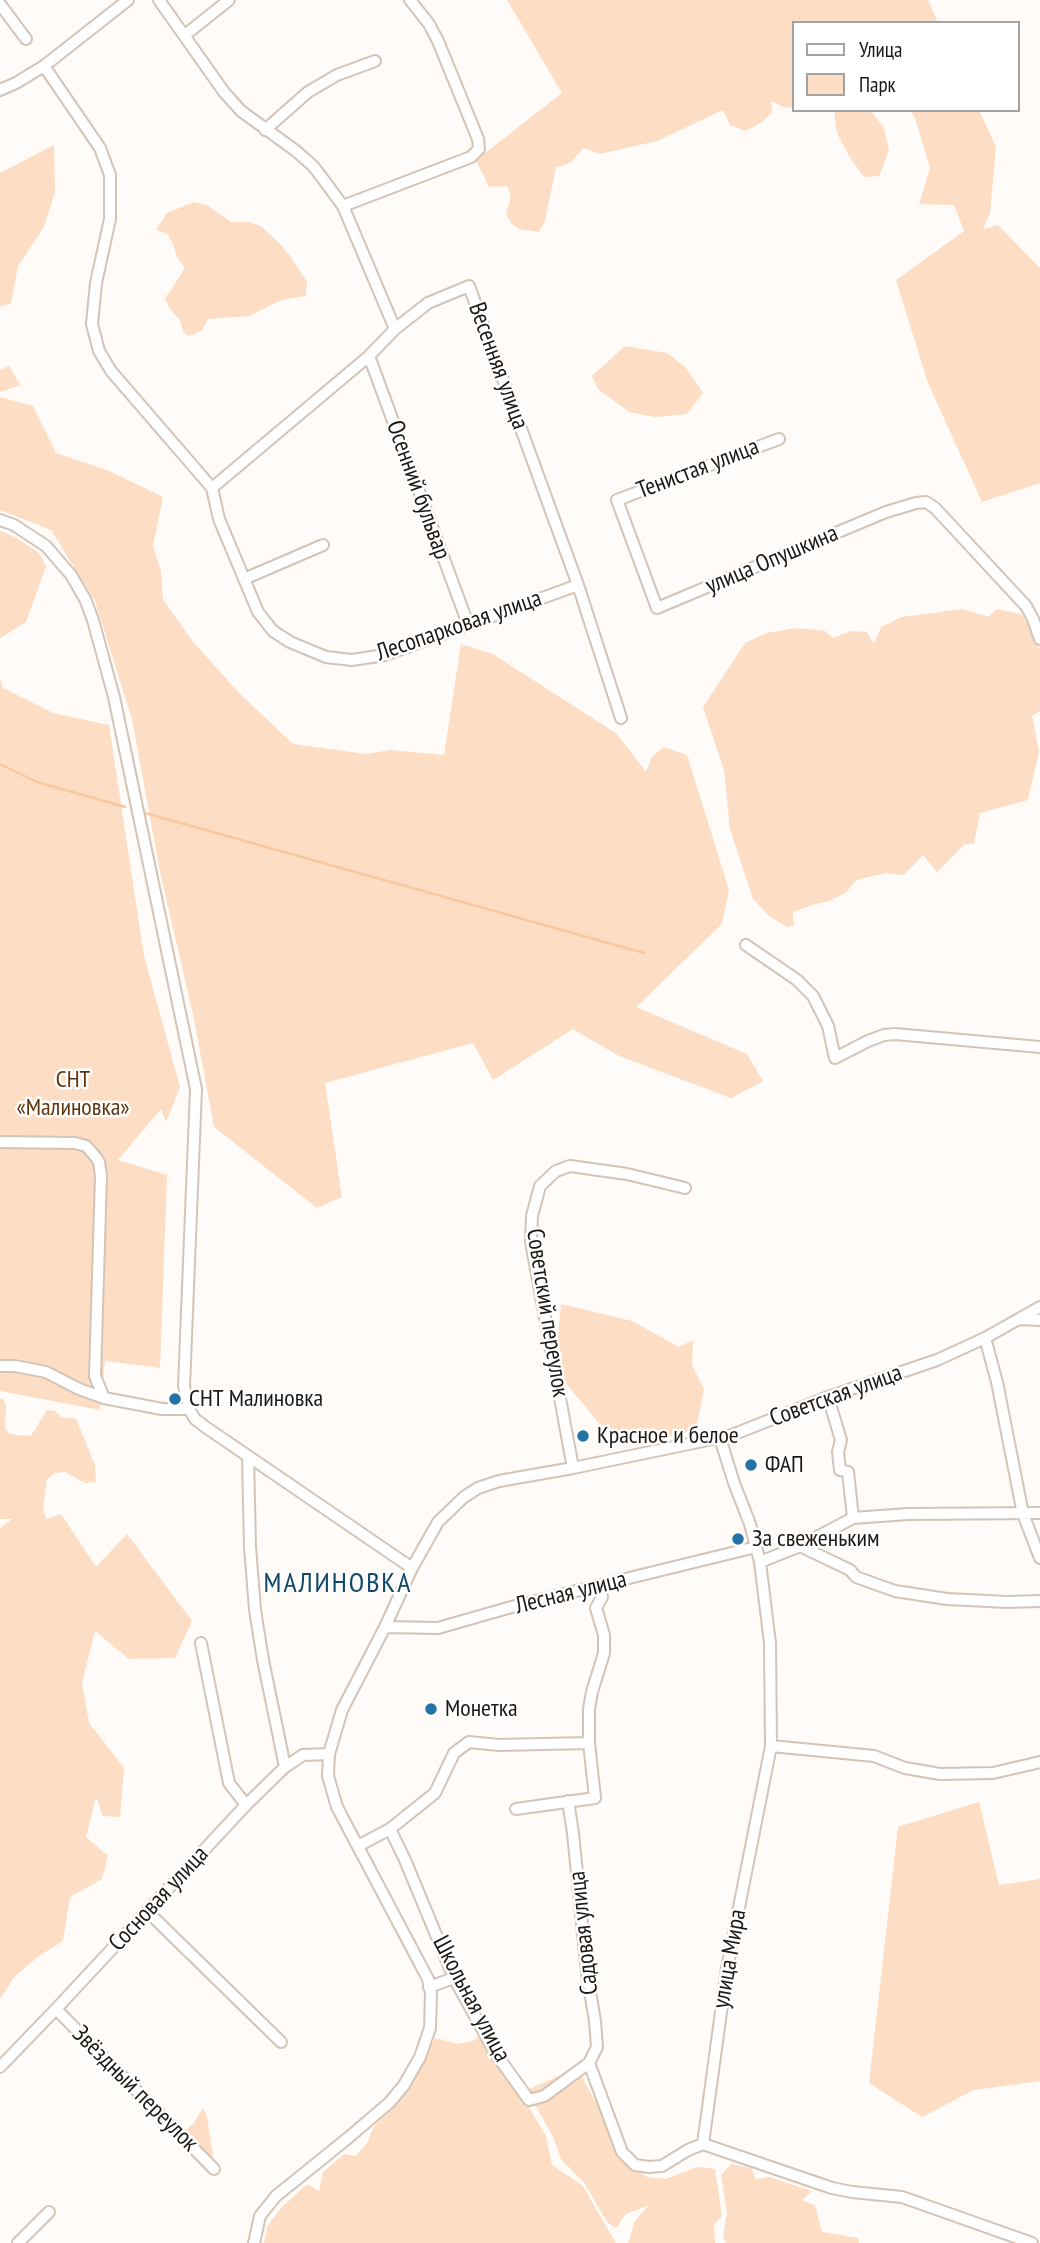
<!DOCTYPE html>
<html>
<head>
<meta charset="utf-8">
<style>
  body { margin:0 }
  #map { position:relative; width:1040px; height:2243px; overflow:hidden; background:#fefbf8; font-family:"PT Sans Narrow",sans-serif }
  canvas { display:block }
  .legend { position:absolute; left:792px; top:21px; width:228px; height:91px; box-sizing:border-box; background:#fff; border:2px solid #a5a3a1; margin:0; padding:9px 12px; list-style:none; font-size:21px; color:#1d1813 }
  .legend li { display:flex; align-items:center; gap:14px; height:35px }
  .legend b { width:35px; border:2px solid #a5a3a1 }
</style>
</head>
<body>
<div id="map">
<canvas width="1040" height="2243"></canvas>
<ul class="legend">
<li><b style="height:9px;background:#fff"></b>Улица</li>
<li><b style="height:19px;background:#fdddc3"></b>Парк</li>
</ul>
</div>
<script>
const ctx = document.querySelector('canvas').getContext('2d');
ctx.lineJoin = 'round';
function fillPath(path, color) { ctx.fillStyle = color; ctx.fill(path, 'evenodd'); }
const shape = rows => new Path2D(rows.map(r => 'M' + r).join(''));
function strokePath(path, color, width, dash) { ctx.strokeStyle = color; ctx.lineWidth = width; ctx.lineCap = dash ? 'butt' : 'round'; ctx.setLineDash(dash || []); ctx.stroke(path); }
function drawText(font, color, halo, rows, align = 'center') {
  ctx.font = font + ' "PT Sans Narrow",sans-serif'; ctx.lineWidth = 5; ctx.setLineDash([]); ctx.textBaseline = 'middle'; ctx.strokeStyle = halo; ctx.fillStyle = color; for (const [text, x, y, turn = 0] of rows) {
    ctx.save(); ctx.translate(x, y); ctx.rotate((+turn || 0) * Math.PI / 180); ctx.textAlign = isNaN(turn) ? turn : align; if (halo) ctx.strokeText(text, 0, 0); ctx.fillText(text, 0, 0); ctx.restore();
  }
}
const green = shape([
  [507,0,928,0,938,23,793,23,793,108,783,107,771,101,772,112,762,122,746,131,730,125,723,110,657,141,600,154,583,148,571,162,556,168,545,221,539,232,519,229,512,224,506,214,511,197,507,186,489,187,476,160,562,93],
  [834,110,870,110,884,128,889,150,879,176,864,177,849,156,837,133],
  [910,110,979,110,996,147,990,213,983,229,998,225,1040,268,1040,483,982,502,928,383,896,280,964,231,954,205,919,204,930,168,915,118],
  [54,145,55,192,44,227,18,266,11,303,0,307,0,173],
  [194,202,207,205,231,222,249,222,261,226,280,244,290,256,307,282,306,296,281,300,249,316,208,319,202,331,189,336,183,332,180,320,171,310,165,299,185,268,177,257,173,244,167,233,156,230,167,213],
  [625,346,667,353,685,367,703,393,687,414,655,417,629,412,598,389,592,376],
  [9,366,20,385,0,392,0,370],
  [0,397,33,406,56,453,107,470,163,497,153,546,161,571,163,600,194,643,240,694,293,744,366,754,391,750,444,755,461,644,493,654,617,734,646,772,652,757,664,747,687,755,729,890,722,924,636,1007,747,1054,763,1081,731,1098,619,1056,573,1029,493,1080,473,1043,325,1083,342,1197,317,1208,214,1127,194,1019,160,872,132,719,95,601,51,530,0,510],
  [0,531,15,537,39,553,46,566,26,622,0,638],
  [963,609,989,617,996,609,1021,614,1035,635,1040,649,1040,711,1032,716,1039,751,1028,800,980,813,974,844,965,844,937,872,923,855,904,875,886,873,864,878,855,881,846,893,829,901,815,904,793,912,794,926,787,927,769,916,753,899,730,829,724,770,703,707,745,643,767,633,797,628,825,631,833,638,851,631,867,632,874,644,881,627,902,617],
  [0,679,3,688,53,713,109,725,144,956,180,1087,166,1122,161,1109,118,1160,167,1175,160,1368,105,1361,100,1410,0,1391],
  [561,1304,632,1321,679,1347,693,1340,692,1365,704,1389,696,1430,654,1441,603,1428,555,1370],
  [0,1399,3,1399,6,1406,5,1427,9,1433,15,1435,31,1436,47,1410,55,1411,61,1417,76,1419,95,1465,96,1482,85,1483,65,1472,55,1473,47,1479,43,1508,46,1519,61,1514,96,1567,127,1534,192,1621,175,1658,129,1659,95,1631,82,1683,89,1723,124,1768,120,1817,103,1816,96,1797,86,1837,108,1856,102,1879,70,1897,63,1941,39,1956,15,1976,0,1999,0,1528,12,1519,0,1519],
  [979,1802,999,1885,1040,1879,1040,2081,974,2090,922,2117,869,2083,898,1827],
  [480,2035,520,2092,546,2136,552,2165,582,2185,616,2243,264,2243,267,2227,280,2209,307,2184,319,2191,323,2172,344,2154,356,2156,367,2143,374,2126,392,2109,418,2071,435,2038,458,2044,473,2041],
  [577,2068,631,2166,647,2177,666,2179,697,2167,715,2169,722,2216,714,2225,715,2243,628,2243,635,2221,649,2205,626,2214,616,2228,607,2222,585,2184,561,2159,553,2137,527,2090],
  [203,2108,207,2116,213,2156,212,2166,180,2135,193,2124],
  [731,2164,751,2168,756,2179,769,2177,812,2191,802,2200,815,2205,822,2232,858,2238,859,2243,726,2243,723,2238,727,2213,721,2175]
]);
const stream = shape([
  [0,764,37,782,125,807],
  [145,813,644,953]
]);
const minor = shape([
  [159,0,224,92,241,111,296,151,313,166,323,179,343,206,395,329],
  [0,4,26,39],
  [185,35,229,0],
  [44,66,100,148,110,175,110,219,96,283,92,324,99,351,111,371,212,488,219,519,258,612,273,631,290,642,326,657,352,660,385,655,578,585],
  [0,90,16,83,44,66,128,0],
  [265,130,308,92,337,75,375,61],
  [343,206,471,157,479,149,478,139,438,41,429,24,410,0],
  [369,356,468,624],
  [779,439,617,500,657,608,886,512,916,503,926,502,935,508,1026,606,1033,619,1040,639],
  [212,488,369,356,395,329,428,303,469,286,578,585,621,718],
  [0,520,14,525,46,546,71,575,85,599,93,620,114,697,196,1089,184,1386,189,1409,195,1419,204,1426,412,1568,385,1627,342,1710,329,1754,328,1776,337,1807,428,1979,431,1994,430,2028,420,2057,404,2085,390,2102,348,2138,276,2196,260,2216,254,2243],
  [244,579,323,545],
  [746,945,797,980,813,996,828,1026,835,1058,868,1041,884,1035,895,1034,1040,1047],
  [0,1142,75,1143,86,1146,95,1156,99,1162,101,1176,95,1376,104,1398,162,1409,189,1409],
  [1019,1319,1040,1320],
  [985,1338,997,1382,1023,1514,1040,1558],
  [0,1366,15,1366,46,1372,79,1389,104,1398],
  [828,1397,841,1440,838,1452,840,1470,848,1472,853,1518],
  [248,1456,250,1547,255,1610,263,1660,285,1767],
  [573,1468,531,1242,532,1216,540,1186,556,1171,570,1166,627,1174,685,1188],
  [800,1546,850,1570,856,1577,895,1591,947,1599,1008,1602,1040,1601],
  [760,1562,800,1546,853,1518,908,1514,1040,1513],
  [412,1568,438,1522,464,1497,478,1488,499,1481,573,1468,732,1435,828,1397,937,1360,985,1338,1040,1307],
  [385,1627,438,1628,515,1606,756,1547],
  [201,1643,229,1783,246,1805],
  [771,1746,874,1756,905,1768,940,1774,993,1773,1040,1762],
  [516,1809,595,1798,589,1743,589,1709,592,1692,604,1653,604,1635,596,1608,602,1597,600,1586],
  [390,1829,405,1860,454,1978,496,2054,529,2100,544,2096,589,2063,597,2047,595,2021,587,1974,573,1833,568,1801],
  [358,1846,390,1829,435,1793,454,1753,469,1742,499,1745,589,1743],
  [147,1911,281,2042],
  [429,1987,454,1978],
  [56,2009,214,2169],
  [589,2063,622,2152,635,2165,649,2167,662,2166,688,2150,703,2144],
  [0,2067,56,2009,246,1805,285,1767,303,1755,329,1754],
  [703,2144,727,1968,771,1746,770,1643,760,1562,750,1524,734,1483,720,1438],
  [703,2144,832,2188,852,2192,902,2197,1032,2243],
  [18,2243,49,2212]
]);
const markers = [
  [175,1399,7,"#2473a5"],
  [583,1436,7,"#2473a5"],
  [751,1465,7,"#2473a5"],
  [738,1539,7,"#2473a5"],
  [431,1709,7,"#2473a5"]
];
const streetNames = [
  ["Весенняя улица",498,366,70],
  ["Тенистая улица",698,469,-21],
  ["Осенний бульвар",418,490,70],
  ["улица Опушкина",772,560,-23],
  ["Лесопарковая улица",459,626,-19],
  ["Советский переулок",547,1313,81],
  ["Советская улица",836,1396,-20],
  ["Лесная улица",571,1593,-14],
  ["Сосновая улица",159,1899,-47],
  ["Садовая улица",584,1933,-96],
  ["улица Мира",730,1959,-80],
  ["Школьная улица",471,1999,62],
  ["Звёздный переулок",135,2089,45]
];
const parkNames = [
  ["СНТ",73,1080],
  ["«Малиновка»",73,1108]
];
const poiNames = [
  ["СНТ Малиновка",189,1399],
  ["Красное и белое",597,1436],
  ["ФАП",765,1465],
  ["За свеженьким",752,1539],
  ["Монетка",445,1709]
];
const quarterNames = [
  ["МАЛИНОВКА",338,1584]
];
fillPath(green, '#fdddc3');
strokePath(stream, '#fac89e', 2.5);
strokePath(minor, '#d3c4b8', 14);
strokePath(minor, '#fff', 10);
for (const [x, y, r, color] of markers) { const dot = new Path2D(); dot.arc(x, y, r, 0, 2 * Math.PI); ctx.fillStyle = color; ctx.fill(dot); strokePath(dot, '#fff', 2.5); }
drawText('24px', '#1d1813', '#fff', streetNames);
drawText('24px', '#5e360e', '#fff', parkNames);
drawText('24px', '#1d1813', '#fff', poiNames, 'left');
ctx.letterSpacing = '2px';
drawText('28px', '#11486a', '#fff', quarterNames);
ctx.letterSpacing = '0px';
</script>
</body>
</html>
